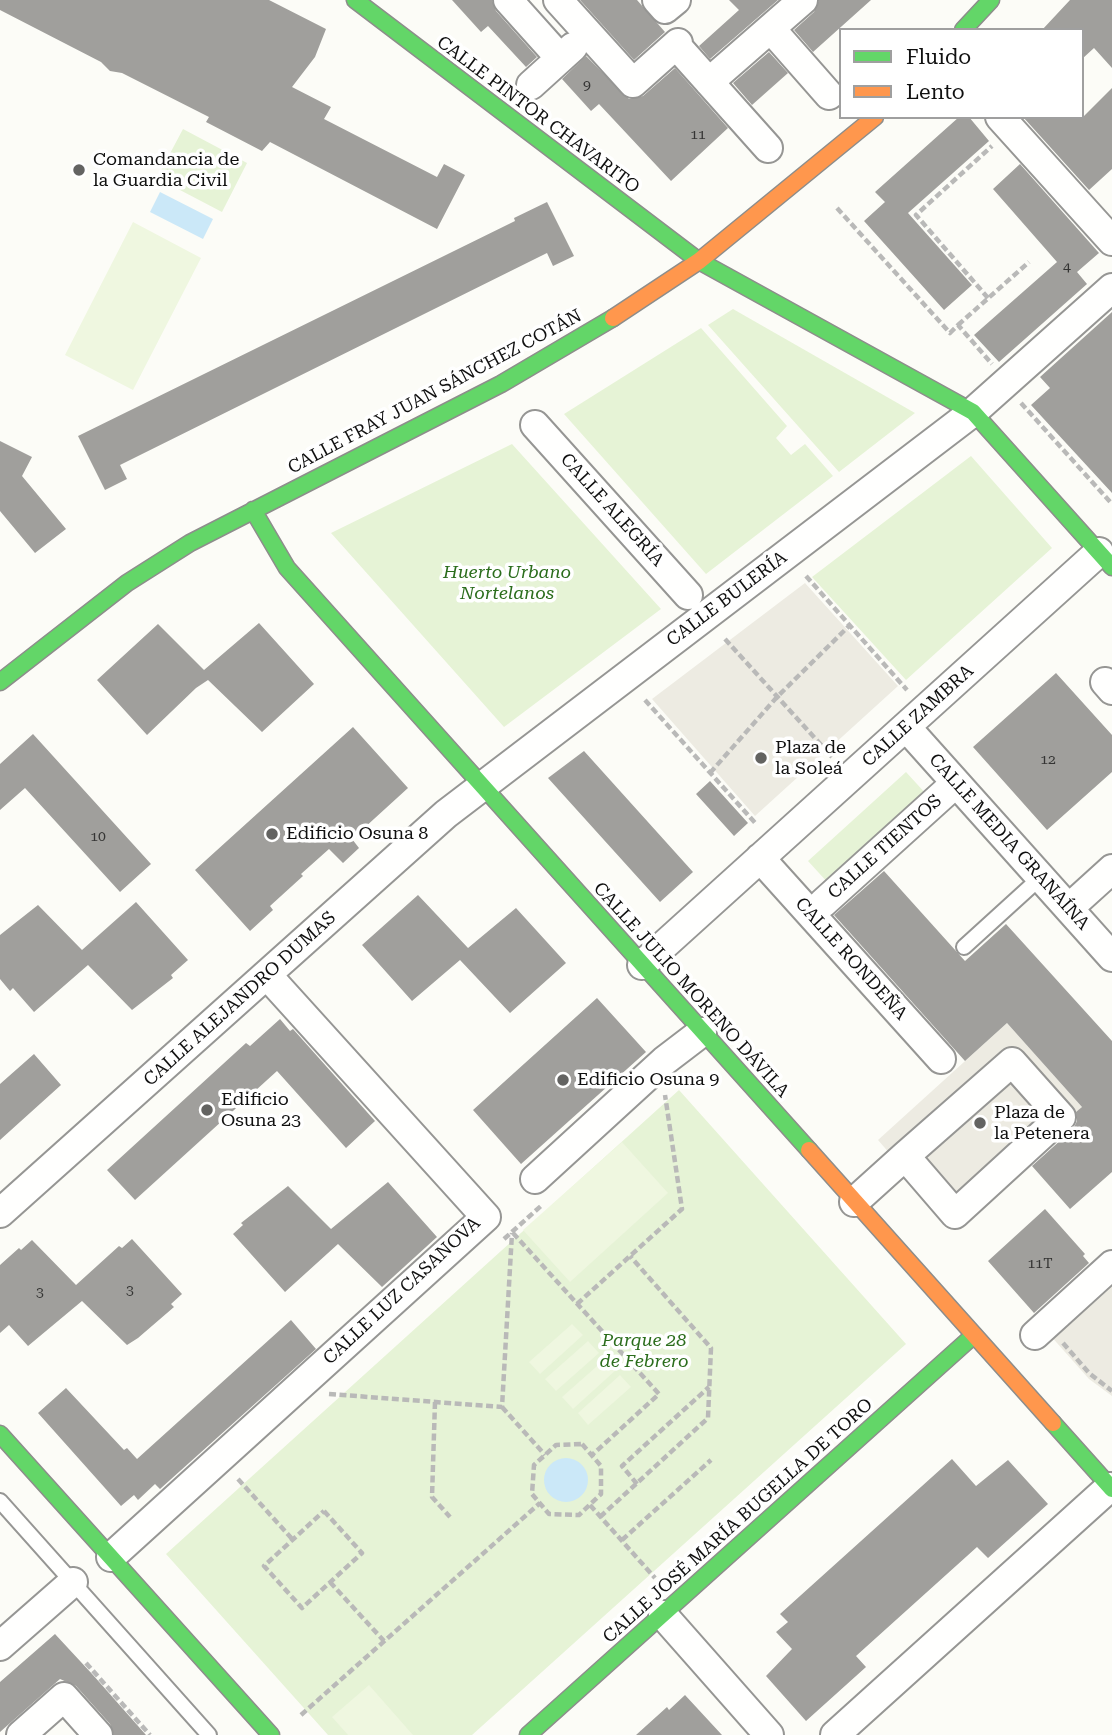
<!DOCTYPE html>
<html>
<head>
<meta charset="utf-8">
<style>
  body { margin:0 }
  #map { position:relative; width:1112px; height:1735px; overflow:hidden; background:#fcfcf7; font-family:"Roboto Serif",serif }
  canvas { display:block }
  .legend { position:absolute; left:839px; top:28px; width:245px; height:91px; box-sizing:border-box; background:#fff; border:2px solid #9f9f9f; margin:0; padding:9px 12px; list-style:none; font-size:21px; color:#101010 }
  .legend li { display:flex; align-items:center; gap:14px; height:35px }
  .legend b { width:35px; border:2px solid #9f9f9f }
</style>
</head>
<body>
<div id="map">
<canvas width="1112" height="1735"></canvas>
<ul class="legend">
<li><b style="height:9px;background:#63d668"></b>Fluido</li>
<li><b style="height:9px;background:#ff974d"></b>Lento</li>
</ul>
</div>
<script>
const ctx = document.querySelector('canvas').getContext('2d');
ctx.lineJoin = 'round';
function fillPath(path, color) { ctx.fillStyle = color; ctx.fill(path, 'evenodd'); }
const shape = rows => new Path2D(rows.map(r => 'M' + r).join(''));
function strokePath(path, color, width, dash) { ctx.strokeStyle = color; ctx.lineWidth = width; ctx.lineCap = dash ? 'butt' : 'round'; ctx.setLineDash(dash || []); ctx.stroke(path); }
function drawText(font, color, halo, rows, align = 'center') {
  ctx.font = font + ' "Roboto Serif",serif'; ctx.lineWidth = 7; ctx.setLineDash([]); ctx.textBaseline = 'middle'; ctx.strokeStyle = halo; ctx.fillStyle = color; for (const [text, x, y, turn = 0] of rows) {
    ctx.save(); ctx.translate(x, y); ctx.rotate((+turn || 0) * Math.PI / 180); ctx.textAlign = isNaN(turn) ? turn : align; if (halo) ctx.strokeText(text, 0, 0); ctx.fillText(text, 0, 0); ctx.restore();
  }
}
const green = shape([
  [183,129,247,163,222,212,157,178],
  [733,309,915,413,839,472,708,325],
  [701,328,787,426,776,438,791,455,805,444,833,476,706,574,564,414],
  [512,444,661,609,504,727,331,533],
  [971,456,1052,548,906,680,812,577],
  [906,772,927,795,829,884,808,861],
  [679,1090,906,1344,472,1735,328,1735,166,1554]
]);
const pitch = shape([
  [133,222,201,258,133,390,65,355],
  [622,1142,668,1193,570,1282,523,1230],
  [572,1324,583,1335,540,1374,529,1362],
  [588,1341,599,1353,556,1391,545,1379],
  [605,1359,616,1370,573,1409,562,1397],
  [620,1375,631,1387,588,1425,578,1413],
  [369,1685,413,1735,348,1735,332,1717]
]);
const plaza = shape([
  [805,583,898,686,755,816,652,699],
  [1007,1023,1082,1107,954,1228,878,1140],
  [1112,1277,1112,1396,1089,1379,1049,1334]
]);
const water = shape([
  [160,192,213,219,203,239,150,212],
  '544 1480a22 22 0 1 1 44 0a22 22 0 1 1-44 0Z'
]);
const building = shape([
  [0,0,269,0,326,29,315,57,292,87,331,107,324,119,437,177,444,164,465,175,437,229,270,142,262,151,206,122,209,117,122,73,110,71,101,62,0,10],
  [452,0,492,0,496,11,537,57,526,67,488,26,481,32],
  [580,0,637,0,665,32,634,60],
  [729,0,778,0,710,59,699,46,739,10],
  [819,0,871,0,813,52,794,30,814,12],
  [1070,0,1112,0,1112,68,1094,48,1082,59,1082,30,1042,30],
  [769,52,788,73,752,105,733,83],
  [586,56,629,99,643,96,675,68,728,128,671,181,599,104,591,111,562,79],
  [1112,88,1112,169,1089,190,1023,117,1083,117],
  [959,117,969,117,989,141,908,213,972,285,944,310,864,221,885,202,875,192],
  [1020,164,1099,253,1077,272,1087,284,999,362,974,335,1057,262,993,189],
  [547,202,574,256,553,266,547,253,120,465,127,479,105,490,78,436,515,221,514,218],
  [1112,312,1112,493,1031,405,1050,388,1040,377],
  [0,441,32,457,22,476,66,529,35,553,0,511],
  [259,623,314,684,262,732,208,680,196,688,147,735,97,680,158,624,204,670],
  [1056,673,1112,735,1112,772,1047,830,973,747],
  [353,727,408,788,352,839,359,848,343,863,329,849,301,874,303,876,270,906,273,910,250,931,195,870],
  [33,734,151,864,120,892,25,788,0,810,0,764],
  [584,751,693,872,660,902,548,778],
  [710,781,748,823,734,836,696,794],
  [884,871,965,961,1006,924,1112,1041,1112,1172,1070,1209,1032,1166,1073,1129,1077,1121,1076,1112,1082,1107,1007,1023,965,1061,834,915],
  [418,895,468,948,516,908,566,963,510,1013,460,960,412,1001,362,945],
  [136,902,188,960,171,975,173,978,132,1010,88,965,34,1012,13,988,10,991,0,979,0,935,38,905,82,950],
  [597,998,646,1052,521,1164,473,1110],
  [280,1019,290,1031,293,1029,375,1121,346,1148,277,1071,135,1200,107,1170,246,1043,250,1046],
  [34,1054,61,1085,0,1140,0,1084],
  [388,1182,437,1237,382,1287,338,1244,285,1292,233,1234,243,1225,241,1223,288,1186,331,1229],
  [1045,1209,1085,1254,1083,1256,1089,1263,1034,1313,988,1261],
  [132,1239,182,1294,171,1304,174,1307,138,1338,127,1345,82,1301,28,1346,9,1325,0,1333,0,1265,19,1248,21,1250,32,1240,76,1285,119,1246,122,1248],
  [291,1320,316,1349,160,1489,155,1484,138,1500,134,1495,121,1506,38,1413,66,1388,124,1450,127,1448,137,1459],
  [952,1459,976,1486,1008,1460,1048,1504,988,1558,977,1547,856,1656,866,1667,806,1721,766,1676,792,1649,776,1632,788,1622,780,1614],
  [55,1634,93,1675,146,1735,114,1735,110,1724,76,1686,60,1679,0,1732,0,1682],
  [685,1695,722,1735,636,1735,667,1707,669,1710]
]);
const path = shape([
  [837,208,950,333,958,325,992,364],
  [988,298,916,215,992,146],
  [958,325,1029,262],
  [1021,403,1112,504],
  [806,576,907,690],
  [725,639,832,757],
  [645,700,757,825],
  [710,773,777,697,850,625],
  [513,1233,659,1394,592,1455],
  [504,1239,542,1205],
  [577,1304,682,1209,665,1095],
  [1063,1343,1089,1373,1112,1391],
  [329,1394,502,1407,512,1233],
  [435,1402,432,1497,450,1517],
  [502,1407,545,1455],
  [582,1444,601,1466,601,1494,579,1515,549,1514,532,1494,534,1465,556,1445,582,1444],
  [238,1479,293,1540],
  [637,1484,622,1466,709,1387],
  [590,1505,655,1578],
  [324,1511,362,1553,302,1608,264,1566,324,1511],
  [600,1517,708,1418,711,1348,630,1256],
  [622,1540,711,1460],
  [330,1582,384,1641],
  [86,1663,150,1735],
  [301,1715,540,1503]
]);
const lane = shape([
  [964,947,1041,877],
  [0,1501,209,1735]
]);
const street = shape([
  [508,0,560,58],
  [558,0,633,83,678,43],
  [657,0,665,9,676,0],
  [771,29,829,95],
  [676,45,768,148],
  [709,82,803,0],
  [531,85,573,47],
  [1000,117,1112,241],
  [535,425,688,595],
  [1105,682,1112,690],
  [906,727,1112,957],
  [760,858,941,1059],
  [823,903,947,791],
  [1069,908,1112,869],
  [642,965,1099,552],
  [535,1179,664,1061,702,1032],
  [854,1202,905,1156,1012,1062,1061,1117,955,1214,905,1156],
  [0,1213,446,814,973,412,1112,288],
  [1035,1335,1112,1265],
  [111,1557,486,1217,267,975],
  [663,1615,769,1735],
  [0,1646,73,1582],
  [21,1735,64,1697,98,1735],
  [835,1735,1110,1487]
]);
const fast = shape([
  [355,0,699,261,973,412,1112,567],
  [963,30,991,0],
  [253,510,287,568,809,1150],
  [0,682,127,583,190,543,501,384,613,318],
  [1053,1423,1112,1489],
  [0,1434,271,1735],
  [528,1735,974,1335]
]);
const slow = shape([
  [613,318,699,261,875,117],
  [809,1150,1053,1423]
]);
const markers = [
  [79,170,7,"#636361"],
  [761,758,7,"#636361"],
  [272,834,7,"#636361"],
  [563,1080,7,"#636361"],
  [207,1110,7,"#636361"],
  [980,1123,7,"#636361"]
];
const numberNames = [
  ["9",587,86],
  ["11",698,135],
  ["4",1067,267],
  ["12",1048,760],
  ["10",98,837],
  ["11T",1040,1264],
  ["3",130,1291],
  ["3",40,1293]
];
const streetNames = [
  ["CALLE PINTOR CHAVARITO",538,115,37],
  ["CALLE FRAY JUAN SÁNCHEZ COTÁN",435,392,-28],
  ["CALLE ALEGRÍA",612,510,48],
  ["CALLE BULERÍA",727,599,-37],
  ["CALLE ZAMBRA",918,716,-42],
  ["CALLE MEDIA GRANAÍNA",1009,842,48],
  ["CALLE TIENTOS",885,847,-42],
  ["CALLE RONDEÑA",851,959,48],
  ["CALLE JULIO MORENO DÁVILA",691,990,48],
  ["CALLE ALEJANDRO DUMAS",240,999,-42],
  ["CALLE LUZ CASANOVA",402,1291,-43],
  ["CALLE JOSÉ MARÍA BUGELLA DE TORO",738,1521,-42]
];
const poiNames = [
  ["Comandancia de",93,160],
  ["la Guardia Civil",93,181],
  ["Plaza de",775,748],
  ["la Soleá",775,769],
  ["Edificio Osuna 8",286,834],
  ["Edificio Osuna 9",577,1080],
  ["Edificio",221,1100],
  ["Osuna 23",221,1121],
  ["Plaza de",994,1113],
  ["la Petenera",994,1134]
];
const parkNames = [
  ["Huerto Urbano",507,573],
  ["Nortelanos",507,594],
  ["Parque 28",644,1341],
  ["de Febrero",644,1362]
];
fillPath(green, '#e6f3d6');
fillPath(pitch, '#eff7e0');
fillPath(plaza, '#edebe2');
fillPath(water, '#cbe8f8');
fillPath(building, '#a09f9c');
strokePath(lane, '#969694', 18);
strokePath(street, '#969694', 32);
strokePath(fast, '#8d8d8b', 19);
strokePath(slow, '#8d8d8b', 19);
strokePath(path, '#b9b9b8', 4.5, [7, 3.5]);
strokePath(lane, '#fffffe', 14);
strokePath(street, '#fffffe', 28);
strokePath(fast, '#63d668', 16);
strokePath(slow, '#ff974d', 16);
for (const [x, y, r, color] of markers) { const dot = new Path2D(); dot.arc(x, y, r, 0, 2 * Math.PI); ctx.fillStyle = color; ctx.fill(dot); strokePath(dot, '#fff', 2.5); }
drawText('14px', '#343433', null, numberNames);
drawText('18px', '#101010', '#fff', streetNames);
drawText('18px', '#101010', '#fff', poiNames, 'left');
drawText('italic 18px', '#2b6d1c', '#fff', parkNames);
</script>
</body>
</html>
